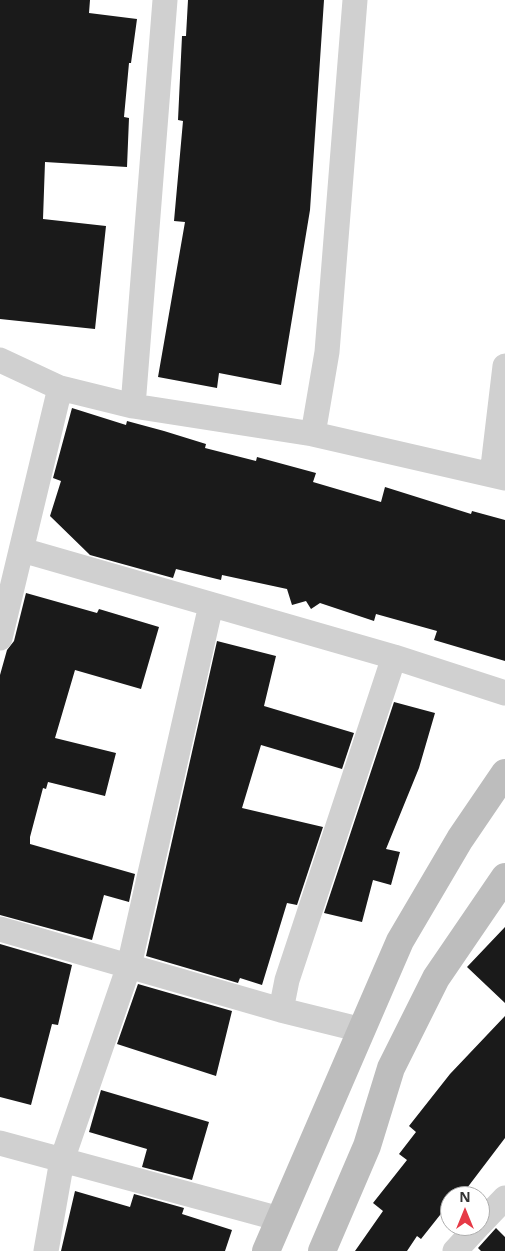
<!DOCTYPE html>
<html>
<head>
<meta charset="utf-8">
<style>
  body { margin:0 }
  #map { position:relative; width:505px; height:1251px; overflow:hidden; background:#fff; font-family:"Noto Sans",sans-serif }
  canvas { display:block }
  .north { position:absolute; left:440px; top:1186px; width:50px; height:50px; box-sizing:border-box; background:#fff; border:1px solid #adadad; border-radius:50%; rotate:0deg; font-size:14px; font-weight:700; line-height:20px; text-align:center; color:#333 }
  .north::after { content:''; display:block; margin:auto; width:18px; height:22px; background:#e63946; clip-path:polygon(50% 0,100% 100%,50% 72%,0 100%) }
</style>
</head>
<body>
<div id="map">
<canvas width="505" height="1251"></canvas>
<div class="north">N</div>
</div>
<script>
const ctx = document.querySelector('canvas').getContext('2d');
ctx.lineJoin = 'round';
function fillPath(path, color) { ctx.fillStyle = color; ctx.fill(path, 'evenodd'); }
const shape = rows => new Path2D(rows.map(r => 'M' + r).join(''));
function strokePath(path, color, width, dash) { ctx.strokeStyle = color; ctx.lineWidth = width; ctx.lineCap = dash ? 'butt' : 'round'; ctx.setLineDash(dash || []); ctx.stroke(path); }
const building = shape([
  [0,0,90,0,89,13,137,19,131,63,129,63,124,117,129,118,127,167,45,162,43,219,106,226,95,329,0,319],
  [188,0,324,0,310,210,281,385,219,373,217,388,158,377,185,222,174,221,183,121,178,120,182,36,186,36],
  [72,408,126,425,127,421,164,431,206,444,205,448,256,461,257,457,316,473,313,482,381,502,385,487,471,514,472,511,505,520,505,661,434,640,437,631,376,614,374,621,320,603,311,609,306,601,292,605,287,589,222,575,221,580,176,569,173,578,90,555,50,516,61,481,53,478],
  [26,593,97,613,99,609,159,627,141,689,75,670,55,738,116,753,105,796,48,782,46,789,43,788,30,837,30,844,135,874,129,902,104,895,92,940,0,915,0,675,7,650,14,641],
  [217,641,276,656,264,706,354,733,342,769,261,745,242,808,323,827,297,905,287,903,262,985,240,978,238,983,146,956],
  [394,702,435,713,419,768,386,849,400,852,391,885,373,880,362,922,324,913],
  [505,927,505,1003,467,967],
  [0,944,72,965,58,1025,52,1024,31,1105,0,1097],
  [138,984,232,1011,216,1076,117,1044],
  [505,1016,505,1138,464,1192,467,1196,450,1196,450,1217,444,1210,421,1239,417,1236,407,1251,355,1251,383,1211,373,1203,407,1160,399,1154,416,1132,409,1126,450,1074],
  [101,1090,209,1122,192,1180,142,1167,147,1149,89,1132],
  [75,1191,130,1207,134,1194,184,1208,182,1214,232,1230,225,1251,61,1251],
  [496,1228,505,1237,505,1251,481,1251,478,1248]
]);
const minor = shape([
  [0,360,60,388],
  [133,406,165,0],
  [313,434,505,478],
  [492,475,505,366],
  [22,550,394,657,505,693],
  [0,638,60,388,133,406,313,434,327,352,355,0],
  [0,929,281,1010,362,1030],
  [281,1010,287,980,394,657],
  [0,1143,280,1219],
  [480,1224,505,1198],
  [46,1251,62,1160,129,966,211,605],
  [455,1251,478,1226]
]);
const secondary = shape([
  [266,1251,400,941,460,839,505,773],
  [322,1251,367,1146,391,1068,436,978,505,877]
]);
fillPath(building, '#1a1a1a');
strokePath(minor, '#d0d0d0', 25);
strokePath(secondary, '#bdbdbd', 28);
</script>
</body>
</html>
